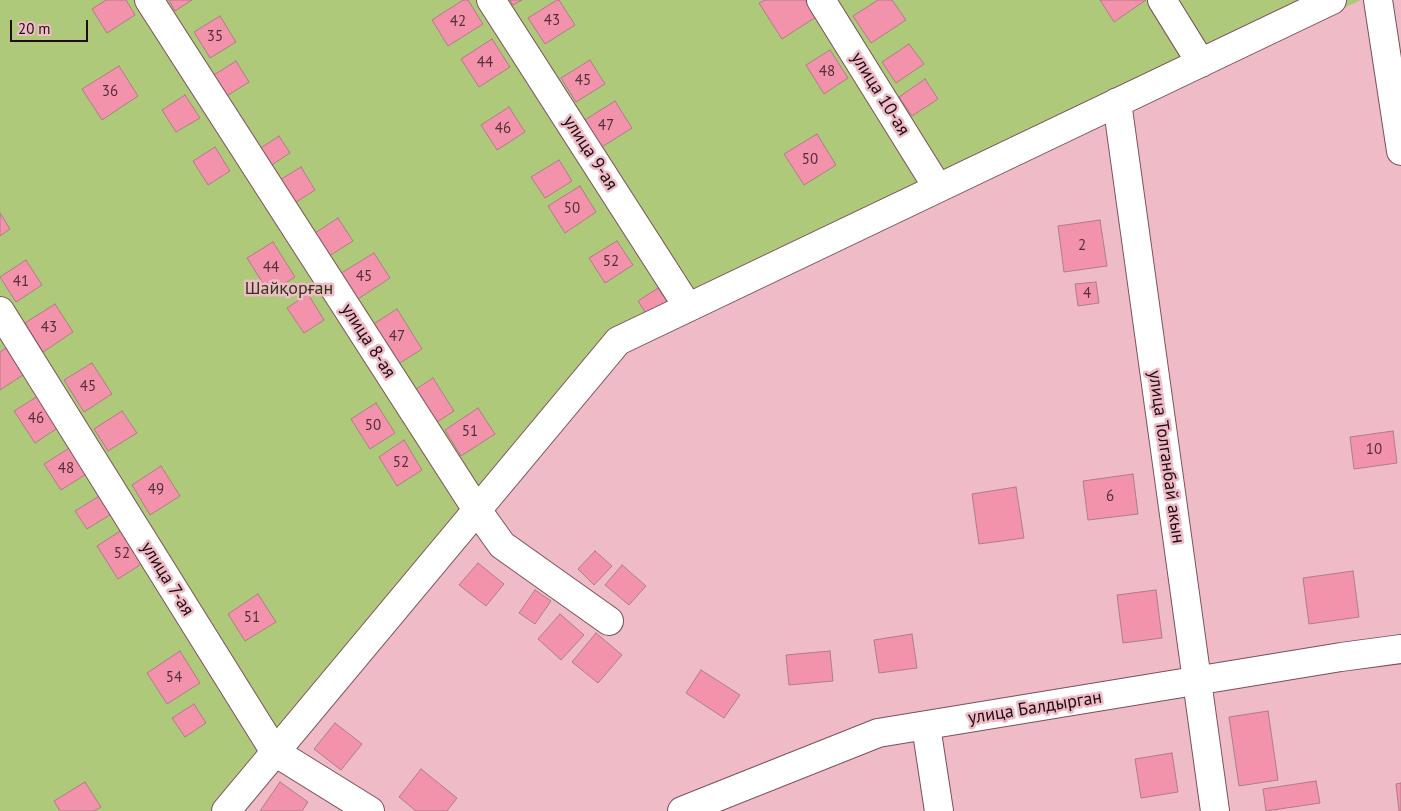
<!DOCTYPE html>
<html>
<head>
<meta charset="utf-8">
<style>
  body { margin:0 }
  #map { position:relative; width:1401px; height:811px; overflow:hidden; background:#efbbc7; font-family:"PT Sans",sans-serif }
  canvas { display:block }
  .scale { position:absolute; left:10px; top:20px; width:78px; height:22px; box-sizing:border-box; border:2px solid #1f0d12; border-top:0; padding-left:6px; font-size:15px; line-height:18px; white-space:nowrap; color:#1f0d12; -webkit-text-stroke:4px #efbbc7; paint-order:stroke }
</style>
</head>
<body>
<div id="map">
<canvas width="1401" height="811"></canvas>
<div class="scale">20 m</div>
</div>
<script>
const ctx = document.querySelector('canvas').getContext('2d');
ctx.lineJoin = 'round';
function fillPath(path, color) { ctx.fillStyle = color; ctx.fill(path, 'evenodd'); }
const shape = rows => new Path2D(rows.map(r => 'M' + r).join(''));
function strokePath(path, color, width, dash) { ctx.strokeStyle = color; ctx.lineWidth = width; ctx.lineCap = dash ? 'butt' : 'round'; ctx.setLineDash(dash || []); ctx.stroke(path); }
function drawText(font, color, halo, rows, align = 'center') {
  ctx.font = font + ' "PT Sans",sans-serif'; ctx.lineWidth = 5; ctx.setLineDash([]); ctx.textBaseline = 'middle'; ctx.strokeStyle = halo; ctx.fillStyle = color; for (const [text, x, y, turn = 0] of rows) {
    ctx.save(); ctx.translate(x, y); ctx.rotate((+turn || 0) * Math.PI / 180); ctx.textAlign = isNaN(turn) ? turn : align; if (halo) ctx.strokeText(text, 0, 0); ctx.fillText(text, 0, 0); ctx.restore();
  }
}
const green = shape([
  [0,0,1361,0,633,337,218,811,0,811]
]);
const building = shape([
  [106,0,126,0,135,15,107,33,92,9,106,0],
  [169,0,192,0,175,11,169,0],
  [463,0,468,0,483,24,448,46,432,20,463,0],
  [510,0,522,0,513,5,510,0],
  [557,0,559,0,575,25,545,44,528,18,557,0],
  [765,0,805,0,816,17,782,39,759,3,765,0],
  [878,0,892,0,906,20,871,43,853,16,878,0],
  [1100,0,1146,0,1114,22,1100,0],
  [220,16,236,42,210,58,194,32,220,16],
  [492,39,510,67,479,87,461,59,492,39],
  [909,44,924,64,896,83,882,62,909,44],
  [830,50,848,78,824,94,806,65,830,50],
  [590,60,605,84,576,102,561,78,590,60],
  [236,61,249,82,222,99,209,78,236,61],
  [119,66,138,96,102,120,82,89,119,66],
  [925,79,938,99,912,116,899,97,925,79],
  [185,95,200,118,176,132,162,110,185,95],
  [615,101,632,128,597,150,580,123,615,101],
  [509,107,525,132,497,150,481,125,509,107],
  [817,134,836,165,804,185,784,154,817,134],
  [279,136,290,153,267,168,256,151,279,136],
  [215,147,230,171,208,185,193,161,215,147],
  [559,160,572,181,545,198,531,177,559,160],
  [301,167,315,190,290,206,275,183,301,167],
  [580,186,596,212,565,233,548,206,580,186],
  [0,213,10,229,0,236,0,213],
  [338,218,353,241,326,258,312,235,338,218],
  [1100,220,1107,266,1064,272,1058,226,1100,220],
  [617,241,633,265,605,283,589,258,617,241],
  [273,242,295,277,269,293,247,258,273,242],
  [374,253,390,278,355,301,338,275,374,253],
  [26,260,42,285,16,302,0,277,26,260],
  [1096,282,1099,303,1078,306,1075,284,1096,282],
  [658,288,670,306,649,318,638,301,658,288],
  [308,294,324,320,304,333,287,308,308,294],
  [55,304,73,332,43,352,25,323,55,304],
  [397,309,422,349,397,365,372,325,397,309],
  [6,348,23,375,0,390,0,352,6,348],
  [92,363,112,394,84,412,64,380,92,363],
  [433,378,454,411,434,424,413,391,433,378],
  [38,396,59,427,35,443,14,411,38,396],
  [376,403,395,433,370,449,351,419,376,403],
  [478,408,495,434,461,456,445,430,478,408],
  [122,411,137,433,108,451,94,429,122,411],
  [1393,431,1397,463,1354,469,1350,437,1393,431],
  [404,440,422,470,397,486,379,457,404,440],
  [71,447,88,473,61,490,44,464,71,447],
  [161,466,180,496,150,515,132,485,161,466],
  [1133,474,1138,514,1088,520,1083,481,1133,474],
  [1016,487,1024,538,979,544,972,494,1016,487],
  [101,495,113,513,87,529,75,511,101,495],
  [125,528,146,561,118,579,97,546,125,528],
  [595,551,612,566,594,585,578,569,595,551],
  [478,563,504,584,486,606,459,585,478,563],
  [622,565,646,586,629,605,605,585,622,565],
  [1353,571,1359,617,1309,624,1303,578,1353,571],
  [535,590,551,601,535,624,519,613,535,590],
  [1156,590,1162,638,1123,643,1117,595,1156,590],
  [258,594,276,622,245,641,228,614,258,594],
  [560,614,584,635,561,660,538,639,560,614],
  [596,633,622,655,598,683,572,662,596,633],
  [912,634,917,668,879,673,874,640,912,634],
  [180,651,200,683,167,704,147,673,180,651],
  [830,651,833,681,789,685,786,655,830,651],
  [701,670,740,695,724,718,686,693,701,670],
  [194,704,206,723,185,737,172,718,194,704],
  [1268,711,1278,780,1239,786,1229,717,1268,711],
  [335,723,362,744,341,770,314,749,335,723],
  [1172,753,1178,792,1141,798,1135,759,1172,753],
  [421,769,457,798,447,811,416,811,399,797,421,769],
  [1316,781,1320,803,1266,811,1263,789,1316,781],
  [85,782,101,807,94,811,60,811,54,801,85,782],
  [280,782,308,802,302,811,260,811,280,782],
  [1401,783,1401,811,1399,811,1396,784,1401,783]
]);
const minor = shape([
  [149,0,477,510,502,545,609,621],
  [491,0,688,307],
  [821,0,938,188],
  [1162,0,1201,63],
  [1378,0,1401,151],
  [1117,102,1215,811],
  [0,311,275,752,370,811],
  [926,726,939,811],
  [226,811,618,341,1332,0],
  [682,811,878,733,1341,657,1401,649]
]);
const numberNames = [
  ["43",552,21],
  ["42",458,22],
  ["35",215,37],
  ["44",485,63],
  ["48",827,72],
  ["45",583,81],
  ["36",110,92],
  ["47",606,126],
  ["46",503,129],
  ["50",810,160],
  ["50",572,209],
  ["2",1082,246],
  ["52",611,262],
  ["44",271,268],
  ["45",364,277],
  ["41",21,282],
  ["4",1087,294],
  ["43",49,328],
  ["47",397,337],
  ["45",88,387],
  ["46",36,419],
  ["50",373,426],
  ["51",470,432],
  ["10",1374,450],
  ["52",401,463],
  ["48",66,469],
  ["49",156,490],
  ["6",1110,497],
  ["52",122,554],
  ["51",252,618],
  ["54",174,678]
];
const streetNames = [
  ["улица 10-ая",880,94,58],
  ["улица 9-ая",590,153,57],
  ["улица 8-ая",368,341,57],
  ["улица Толганбай акын",1166,457,82],
  ["улица 7-ая",167,579,58],
  ["улица Балдырган",1035,708,-9]
];
const parkNames = [
  ["Шайқорған",289,289]
];
fillPath(green, '#afc97b');
fillPath(building, '#f293ab');
strokePath(building, '#ad7d88', 1);
strokePath(minor, '#7c505a', 30);
strokePath(minor, '#fff', 28);
drawText('15px', '#542e38', null, numberNames);
drawText('18px', '#1f0d12', '#efbbc7', streetNames);
drawText('18px', '#2e3915', '#efbbc7', parkNames);
</script>
</body>
</html>
